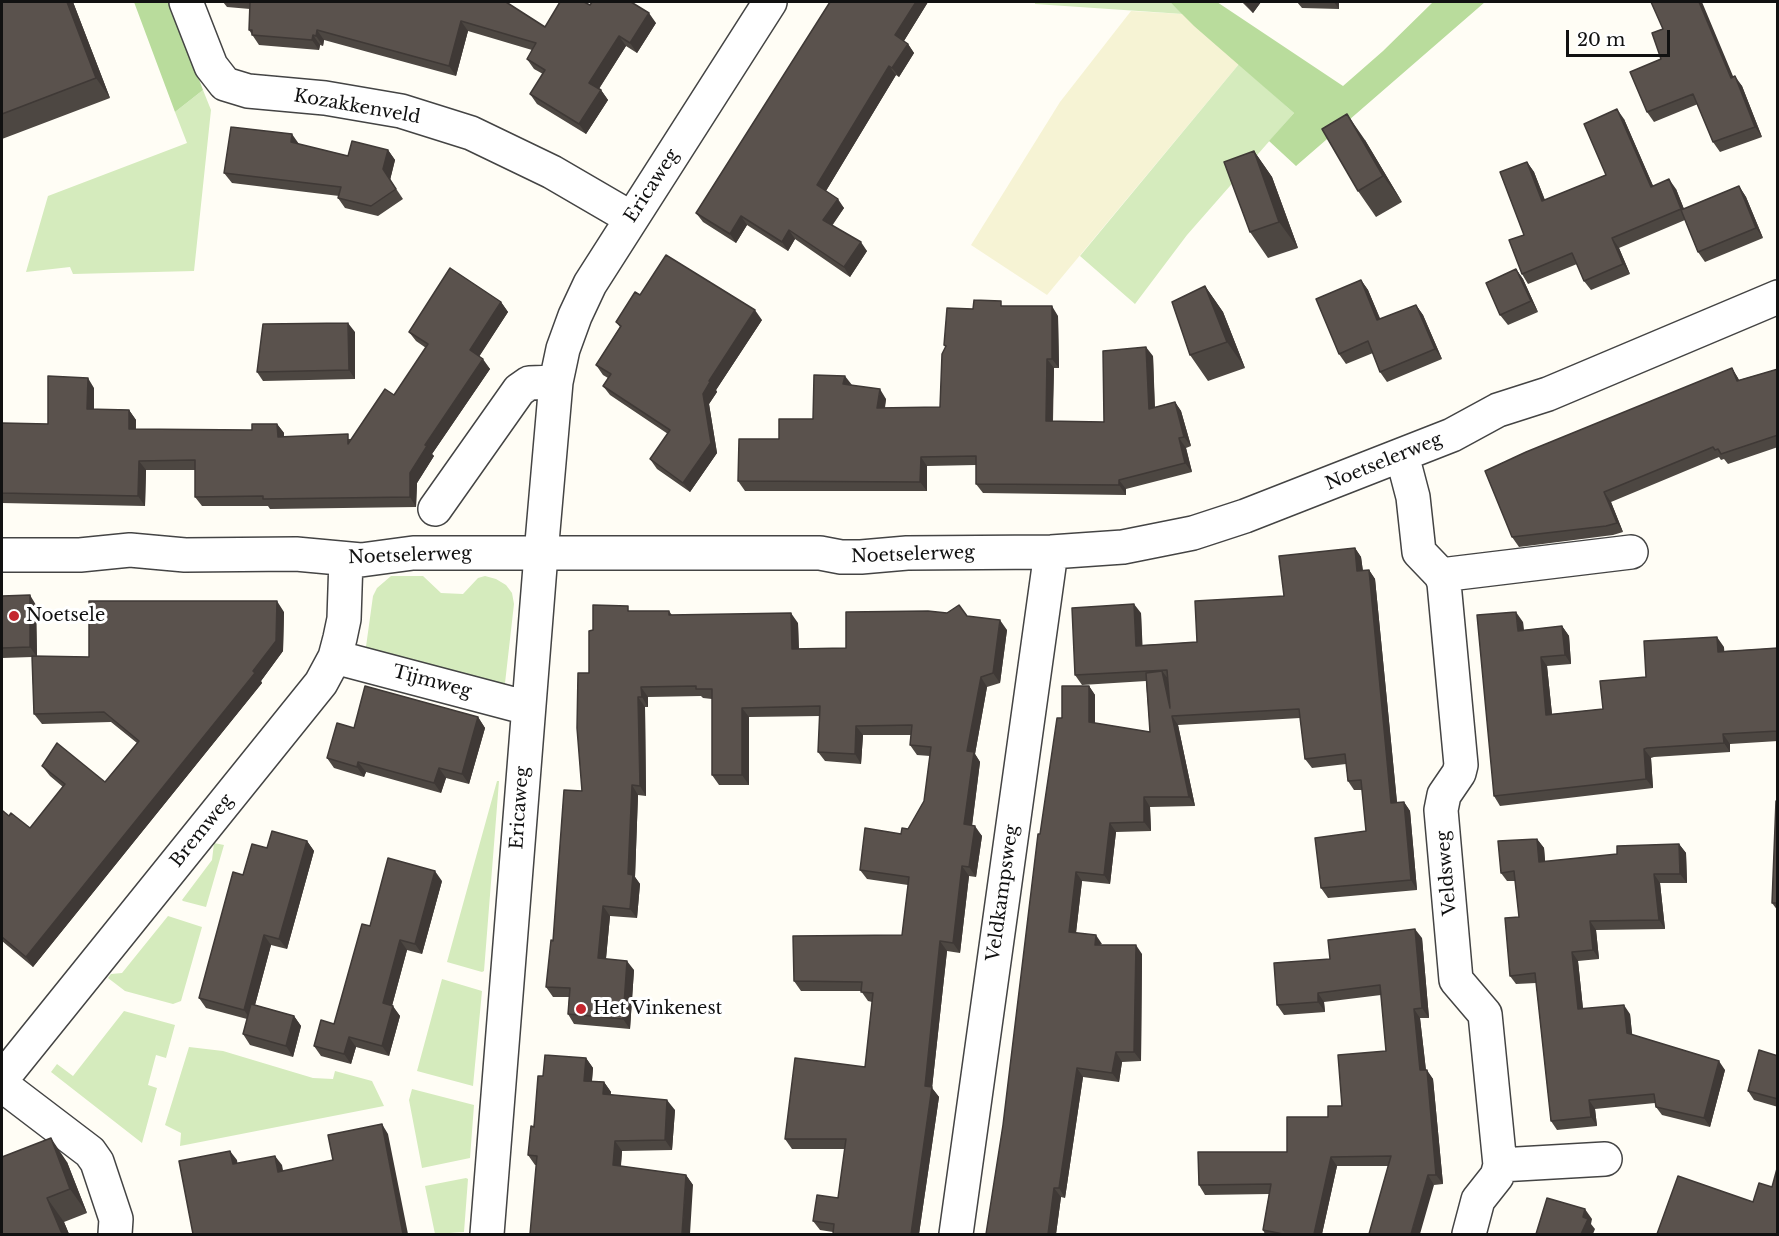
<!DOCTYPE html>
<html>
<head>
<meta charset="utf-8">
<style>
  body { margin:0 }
  #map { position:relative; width:1779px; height:1236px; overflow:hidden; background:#fffdf5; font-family:"Libre Baskerville",serif }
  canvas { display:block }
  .frame { position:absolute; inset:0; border:3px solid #111; pointer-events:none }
  .scale { position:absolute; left:1566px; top:30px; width:104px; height:27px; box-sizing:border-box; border:3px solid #111; border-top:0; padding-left:8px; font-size:18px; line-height:21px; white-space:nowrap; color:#111; -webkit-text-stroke:4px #fff; paint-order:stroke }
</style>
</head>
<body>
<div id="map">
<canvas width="1779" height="1236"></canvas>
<div class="frame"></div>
<div class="scale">20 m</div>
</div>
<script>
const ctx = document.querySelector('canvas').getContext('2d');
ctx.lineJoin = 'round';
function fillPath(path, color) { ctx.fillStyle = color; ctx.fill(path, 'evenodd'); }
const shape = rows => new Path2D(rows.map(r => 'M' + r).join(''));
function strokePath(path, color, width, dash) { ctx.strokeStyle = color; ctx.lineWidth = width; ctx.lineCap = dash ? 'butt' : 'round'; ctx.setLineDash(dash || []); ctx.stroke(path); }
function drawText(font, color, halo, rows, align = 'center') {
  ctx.font = font + ' "Libre Baskerville",serif'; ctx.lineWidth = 6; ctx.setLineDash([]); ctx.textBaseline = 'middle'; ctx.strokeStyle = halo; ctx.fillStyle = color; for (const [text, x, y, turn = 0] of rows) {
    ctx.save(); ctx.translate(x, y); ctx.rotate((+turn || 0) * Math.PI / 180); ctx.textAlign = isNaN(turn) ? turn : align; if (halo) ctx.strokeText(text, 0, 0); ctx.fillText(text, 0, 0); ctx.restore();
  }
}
const farmland = shape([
  [1131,11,1183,14,1239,64,1047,295,971,245,1060,102]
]);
const green = shape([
  [1035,2,1170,2,1183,14,1035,4],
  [1239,64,1294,113,1187,235,1135,304,1080,256],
  [203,90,211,110,194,271,73,274,70,267,26,272,48,196,187,143,175,112],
  [391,576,423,576,441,593,463,594,478,578,485,576,496,579,506,585,512,593,514,604,504,692,365,654,373,596,377,588],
  [497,781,499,781,484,971,482,972,447,962],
  [214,843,224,845,206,907,183,901,182,900,212,860],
  [168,916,202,927,181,1001,173,1004,125,991,108,978,111,974,122,973],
  [442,979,482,991,473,1086,417,1071],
  [124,1011,175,1025,166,1058,156,1055,148,1085,157,1088,142,1143,51,1072,57,1064,73,1076],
  [189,1047,223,1051,313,1078,333,1079,335,1071,372,1081,384,1106,180,1146,181,1133,165,1125],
  [412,1089,474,1105,470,1158,422,1168,409,1100],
  [466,1178,468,1179,464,1232,435,1234,425,1186]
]);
const forest = shape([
  [134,2,170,2,203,90,175,112],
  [1170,2,1217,2,1343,86,1383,51,1433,2,1485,2,1296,166,1269,141,1294,113,1194,26]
]);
const minor = shape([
  [186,2,211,66,225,84,248,91,325,98,401,111,471,133,552,172,631,218],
  [1402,455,1413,497,1419,552,1441,575,1444,583,1461,765,1459,773,1444,795,1441,810,1456,980,1485,1014,1500,1165,1497,1176,1478,1200,1469,1234],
  [435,509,519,390,529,383,556,382],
  [2,555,80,555,130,550,185,555,296,554,361,560,413,553,820,553,841,557,861,557,907,553,1051,552,1123,547,1193,533,1245,516,1452,435,1498,410,1548,394,1778,297],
  [1441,575,1631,552],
  [335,657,528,708],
  [2,1079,321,683,335,657,340,638,344,619,346,559],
  [2,1085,90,1152,97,1162,116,1219,115,1234],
  [1500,1165,1605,1159],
  [487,1234,541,554,556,382,563,349,575,316,590,284,770,2],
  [956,1234,1051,552]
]);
const wall = shape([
  [2,2,73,2,110,98,2,139],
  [223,2,506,2,545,27,590,5,656,23,637,53,626,46,599,89,601,90,608,100,586,134,537,104,530,94,543,74,534,69,527,59,532,50,468,31,456,76,324,40,323,46,320,45,319,50,259,45,249,30,250,9,227,7],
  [830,2,928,2,904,41,908,44,914,53,899,77,896,75,826,191,844,208,832,226,867,251,850,277,795,239,788,251,747,225,736,243,703,222,696,213],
  [1242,2,1261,2,1253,13],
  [1297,2,1339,2,1339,9,1302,8],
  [1663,29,1734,77,1742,86,1762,137,1720,152,1713,142,1698,104,1654,122,1647,112,1661,59],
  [1624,119,1653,186,1676,189,1684,209,1739,186,1746,197,1763,238,1705,262,1698,252,1685,220,1619,248,1630,274,1591,290,1584,281,1577,264,1528,284,1522,274,1527,162,1534,172,1545,200,1606,175],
  [1365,140,1402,202,1376,217,1358,191],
  [299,144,348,156,388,150,395,160,390,180,403,199,378,216,345,208,338,198,339,196,232,183,224,173],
  [1254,151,1272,177,1298,248,1268,258,1250,232],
  [1516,269,1523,279,1538,312,1508,325,1500,315],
  [1361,280,1368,290,1380,319,1416,305,1423,315,1442,359,1387,382,1380,372,1373,353,1346,364,1339,354],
  [1205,286,1223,312,1245,368,1208,381,1190,355],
  [640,295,762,320,716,390,717,392,709,404,717,453,690,492,657,469,650,459,668,434,610,395,603,386,608,378,603,375,596,365,620,327,616,322],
  [501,302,508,312,479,356,490,369,432,454,434,456,417,483,416,507,270,509,268,506,202,506,195,497,195,470,146,470,145,506,2,503,2,423,48,424,94,388,94,409,129,410,136,420,136,429,252,430,277,424,284,433,284,437,351,439,394,395,426,348,416,341,409,332],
  [1005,306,1058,316,1059,368,1054,368,1053,421,1104,422,1153,356,1155,407,1175,402,1181,411,1191,446,1186,448,1192,472,1126,489,1126,495,983,493,976,484,976,465,927,466,927,491,745,491,738,481,779,439,813,419,852,385,886,399,885,408,940,407,946,347,944,345,973,309],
  [355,332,355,379,263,381,257,372],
  [1732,368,1739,380,1778,369,1778,447,1728,464,1724,459,1721,460,1719,457,1611,502,1623,532,1613,535,1519,547,1512,537],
  [1355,548,1361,557,1363,571,1369,570,1375,579,1397,803,1404,802,1410,811,1417,890,1328,898,1321,888,1366,831,1362,790,1354,790,1348,781,1346,764,1312,768,1305,759,1300,718,1178,725,1195,806,1150,807,1151,831,1116,832,1110,884,1082,881,1076,933,1102,945,1142,954,1141,1061,1122,1062,1119,1082,1083,1077,1065,1198,1061,1197,1056,1234,986,1234,1003,1125,1040,834,1062,718,1089,686,1095,695,1095,723,1150,732,1146,681,1082,685,1075,675,1141,613,1142,645,1197,642,1284,596],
  [2,596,36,605,37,656,89,657,284,612,283,651,261,681,262,683,33,967,2,941,2,812,30,828,63,787,50,776,42,766,105,782,137,743,111,722,42,724,34,714,32,657,2,658],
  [632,611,669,611,672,615,798,623,799,649,846,648,967,616,1007,630,1000,683,987,687,975,754,980,762,972,825,982,836,976,877,969,876,960,953,947,951,932,1088,939,1097,919,1234,833,1234,833,1232,820,1230,813,1221,838,1198,845,1149,792,1149,785,1139,865,1067,872,1002,868,1001,861,991,801,991,794,981,902,935,908,885,867,879,860,870,908,829,924,801,930,756,917,755,910,745,911,735,863,735,861,764,825,761,818,752,820,716,749,717,749,785,719,785,712,775,712,699,703,698,701,696,648,697,648,707,645,707,646,796,638,795,635,877,640,884,637,918,610,916,606,959,634,970,630,1029,574,1024,568,1014,569,997,553,997,546,987,553,941,582,791,589,673,593,630],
  [1523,622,1524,630,1562,626,1569,636,1571,664,1547,666,1552,714,1603,709,1646,677,1724,647,1724,651,1778,648,1778,741,1730,744,1730,752,1654,757,1651,758,1653,788,1500,806,1494,796],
  [478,717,485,728,469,784,446,778,441,793,366,772,364,777,334,768,327,758,354,728],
  [1778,801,1778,911,1772,903],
  [1537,839,1544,848,1545,862,1617,854,1679,844,1686,853,1687,883,1660,883,1665,929,1596,930,1599,959,1578,961,1583,1009,1630,1014,1632,1035,1725,1070,1710,1127,1662,1115,1656,1107,1655,1103,1595,1109,1597,1126,1557,1130,1551,1121,1536,983,1516,984,1510,976,1519,917,1515,881,1507,881,1501,873],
  [307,841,314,851,287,949,271,945,255,1005,294,1016,301,1026,293,1057,250,1045,243,1034,247,1019,206,1008,199,998,243,875,267,848],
  [442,881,422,954,407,950,392,1006,400,1016,389,1056,356,1047,351,1064,321,1056,314,1046,334,1024,370,926],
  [1422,938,1429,1018,1420,1018,1426,1070,1433,1079,1443,1184,1434,1185,1388,1166,1337,1166,1322,1234,1265,1234,1263,1230,1269,1194,1205,1195,1199,1185,1287,1152,1342,1106,1386,1051,1381,995,1324,1002,1325,1012,1284,1015,1277,1005,1330,959],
  [1778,1056,1778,1107,1754,1100,1748,1091],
  [586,1058,593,1068,592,1081,604,1082,611,1092,610,1095,675,1110,672,1150,622,1151,621,1166,686,1175,693,1185,535,1165,528,1155,543,1076],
  [67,1162,87,1213,64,1222,69,1234,2,1234]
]);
const shadedWall = shape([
  [67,2,73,2,110,98,96,78],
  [916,2,928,2,902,44,895,35],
  [1246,2,1261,2,1253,13,1245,3],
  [1334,2,1339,2,1339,9],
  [1699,2,1702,2,1738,88,1731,78],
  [649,13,656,23,637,53,630,43],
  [461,21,468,31,456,76,449,66],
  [317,30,324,40,323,46,316,36],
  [313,35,320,45,319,50,312,40],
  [619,36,626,46,596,93,589,83],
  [908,44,914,53,899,77,892,68],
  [889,66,896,75,824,194,817,185],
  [1735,76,1742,86,1762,137,1755,127],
  [601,90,608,100,586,134,579,124],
  [1617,109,1624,119,1658,197,1651,187],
  [1347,114,1365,140,1402,202,1383,176],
  [292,134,299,144,291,142],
  [388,150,395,160,390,180,403,199,383,169],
  [1254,151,1272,177,1298,248,1279,222],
  [1527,162,1534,172,1549,211,1542,201],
  [1669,179,1676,189,1688,219,1681,209],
  [1739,186,1746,197,1763,238,1756,228],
  [838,199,844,208,829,229,823,220],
  [741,216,747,225,736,243,730,234],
  [789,230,795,239,788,251,782,242],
  [1612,238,1619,248,1630,274,1623,264],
  [861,242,867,251,850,277,844,267],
  [1516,269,1523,279,1538,312,1531,301],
  [1361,280,1368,290,1385,330,1377,320],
  [1205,286,1223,312,1245,368,1227,342],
  [501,302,508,312,477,360,470,350],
  [1416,305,1423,315,1442,359,1435,349],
  [1052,306,1058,316,1059,368,1052,359],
  [755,310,762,320,716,390,717,392,709,404,717,453,690,492,683,483,703,394,709,381],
  [348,323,355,332,355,379,349,370],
  [1146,347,1153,356,1155,418,1149,409],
  [483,359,490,369,432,454,434,456,417,483,416,507,410,497,410,473,425,445],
  [1047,359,1054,368,1052,431,1046,421],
  [1732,368,1738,378,1743,390,1737,381],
  [845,376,852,385,843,384],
  [88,378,94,388,94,419,87,409],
  [880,389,886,399,883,417,877,408],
  [1175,402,1181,411,1191,446,1184,437],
  [129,410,136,420,135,439,129,429],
  [277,424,284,433,284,447,278,437],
  [1179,438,1186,448,1192,472,1185,463],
  [921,457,927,466,927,491,920,482],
  [139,461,146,470,145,506,138,496],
  [1119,480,1126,489,1126,495,1119,485],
  [1604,492,1611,502,1623,532,1617,523],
  [1355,548,1361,557,1364,580,1357,571],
  [1369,570,1375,579,1398,812,1391,803],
  [30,595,36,605,37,657,30,647],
  [277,601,284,612,283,651,261,681,262,683,33,967,26,957,253,671],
  [1134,604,1141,613,1143,655,1136,646],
  [1516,612,1523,622,1524,640,1518,631],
  [791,613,798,623,799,659,792,649],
  [1000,620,1007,630,1000,683,993,673],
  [1562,626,1569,636,1571,664,1565,655],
  [1717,637,1724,647,1725,661,1718,652],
  [1541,657,1547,666,1553,724,1546,715],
  [1162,671,1169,680,1177,717,1170,708],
  [981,677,987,687,975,754,980,762,971,834,964,824,967,751],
  [1089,686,1095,695,1095,732,1089,722],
  [641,687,648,697,648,707,642,697],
  [638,697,645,707,646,796,640,786],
  [742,708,749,717,749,785,742,775],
  [1172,716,1178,725,1195,806,1189,797],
  [478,717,485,728,469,784,462,774],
  [856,726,863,735,861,764,855,754],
  [1723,734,1730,744,1730,752,1724,743],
  [1644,749,1651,758,1653,788,1646,779],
  [358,762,366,772,364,777,357,767],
  [439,768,446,778,441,793,434,783],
  [632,785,638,795,635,877,640,884,637,918,630,909,628,874],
  [1144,797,1150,807,1151,831,1144,822],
  [1404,802,1410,811,1417,890,1411,880],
  [1110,823,1116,832,1110,884,1104,875],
  [975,826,982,836,976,877,969,867],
  [1537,839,1544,848,1546,871,1539,862],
  [307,841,314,851,287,949,279,939],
  [1679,844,1686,853,1687,883,1680,874],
  [962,866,969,876,960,953,953,943],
  [435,871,442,881,422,954,415,944],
  [1076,872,1082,881,1075,941,1069,932],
  [1654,874,1660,883,1665,929,1659,920],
  [603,906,610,916,605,968,598,958],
  [1590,921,1596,930,1599,959,1593,950],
  [1415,929,1422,938,1429,1018,1422,1008],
  [264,935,271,945,251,1020,244,1010],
  [1096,935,1102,944,1095,945],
  [400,940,407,950,390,1013,383,1003],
  [940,941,947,951,932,1088,939,1097,919,1234,911,1234,925,1086],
  [1136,945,1142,954,1141,1061,1134,1052],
  [1572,952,1578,961,1584,1018,1578,1009],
  [627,961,634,970,630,1029,623,1019],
  [1318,993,1324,1002,1325,1012,1318,1002],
  [1624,1005,1630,1014,1633,1042,1627,1033],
  [393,1006,400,1016,389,1056,382,1046],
  [1414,1009,1420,1018,1427,1080,1420,1070],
  [294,1016,301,1026,293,1057,286,1046],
  [349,1037,356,1047,351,1064,344,1054],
  [1116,1052,1122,1062,1119,1082,1112,1073],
  [586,1058,593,1068,591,1091,584,1081],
  [1719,1061,1725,1070,1710,1127,1704,1118],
  [1077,1068,1083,1077,1065,1198,1059,1188],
  [1427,1070,1433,1079,1443,1184,1436,1175],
  [604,1082,611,1092,610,1104,603,1094],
  [667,1100,675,1110,672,1150,665,1140],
  [1589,1100,1595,1109,1597,1126,1591,1117],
  [382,1124,388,1134,408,1234,403,1234],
  [51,1138,67,1162,87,1213,70,1189],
  [615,1141,622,1151,620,1175,613,1165],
  [230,1151,237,1160,239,1173,233,1164],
  [275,1156,282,1165,285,1181,278,1172],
  [1331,1157,1337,1166,1322,1234,1314,1234],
  [686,1175,693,1185,690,1234,682,1234],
  [1428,1175,1434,1185,1420,1234,1411,1234],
  [1054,1188,1061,1197,1056,1234,1048,1234],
  [47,1198,64,1222,69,1234,62,1234],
  [1585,1209,1592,1219,1591,1224,1595,1229,1593,1234,1581,1234,1583,1217]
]);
const building = shape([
  [2,2,67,2,96,78,2,114,2,2],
  [250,2,506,2,545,27,560,2,584,2,590,5,592,2,631,2,649,13,630,43,619,36,589,83,601,90,579,124,530,94,545,70,527,59,536,43,461,21,449,66,317,30,316,36,313,35,312,40,252,35,252,30,249,30,250,2],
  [830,2,916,2,895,35,908,44,892,68,889,66,817,185,838,199,823,220,861,242,844,267,789,230,782,242,741,216,730,234,696,213,830,2],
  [1651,2,1699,2,1731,78,1735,76,1755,127,1713,142,1693,94,1647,112,1630,72,1661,59,1652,33,1663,29,1651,2],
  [1617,109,1651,187,1669,179,1681,209,1612,238,1623,264,1584,281,1572,253,1522,274,1509,240,1524,235,1500,172,1527,162,1542,201,1606,175,1584,124,1617,109],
  [1347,114,1383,176,1358,191,1322,129,1347,114],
  [231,127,292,134,291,142,348,156,352,141,388,150,383,169,396,189,371,206,338,198,341,187,224,173,231,127],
  [1254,151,1279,222,1250,232,1224,162,1254,151],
  [1739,186,1756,228,1698,252,1681,210,1739,186],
  [666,255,755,310,709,381,710,382,703,394,711,443,683,483,650,459,670,430,603,386,611,374,596,365,621,326,616,322,635,292,640,295,666,255],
  [450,268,501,302,470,350,483,359,425,445,427,446,410,473,410,497,263,499,263,496,195,497,195,460,139,461,138,496,2,493,2,423,48,424,48,376,88,378,87,409,129,410,129,429,252,430,252,424,277,424,278,437,348,434,348,444,385,389,394,395,428,344,409,332,450,268],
  [1516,269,1531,301,1500,315,1486,283,1516,269],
  [1361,280,1377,320,1416,305,1435,349,1380,372,1368,341,1339,354,1316,299,1361,280],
  [1205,286,1227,342,1190,355,1172,302,1205,286],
  [974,300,1001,301,1001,306,1052,306,1052,359,1047,359,1046,421,1104,422,1103,351,1146,347,1149,409,1175,402,1184,437,1179,438,1185,463,1119,480,1119,485,976,484,976,456,921,457,920,482,738,481,739,439,779,439,779,419,813,419,814,375,845,376,843,384,880,389,877,408,940,407,942,354,946,346,944,345,947,308,973,309,974,300],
  [348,323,349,370,257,372,263,324,348,323],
  [1732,368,1737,381,1778,369,1778,435,1721,454,1718,449,1715,450,1713,447,1604,492,1617,523,1606,526,1512,537,1485,471,1526,452,1732,368],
  [1355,548,1357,571,1369,570,1391,803,1404,802,1411,880,1321,888,1315,838,1366,831,1361,780,1348,781,1345,754,1305,759,1299,709,1172,716,1189,797,1144,797,1144,822,1110,823,1104,875,1076,872,1069,932,1096,935,1095,945,1136,945,1134,1052,1116,1052,1112,1073,1077,1068,1059,1188,1054,1188,1048,1234,986,1234,1003,1125,1038,834,1040,834,1057,718,1062,718,1062,686,1089,686,1089,722,1150,732,1146,673,1162,671,1170,708,1167,670,1075,675,1072,608,1134,604,1136,646,1197,642,1195,601,1284,596,1279,556,1355,548],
  [30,595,30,647,2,648,2,596,30,595],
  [89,601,277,601,276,641,253,671,255,673,26,957,2,937,2,812,3,811,9,816,11,813,30,828,65,784,42,766,57,743,105,782,139,741,104,712,34,714,32,656,89,657,89,601],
  [593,605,628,606,628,611,669,611,669,615,791,613,792,649,846,648,846,612,928,611,947,613,959,605,967,616,1000,620,993,673,981,677,967,751,974,752,964,824,975,826,969,867,962,866,953,943,940,941,925,1086,932,1087,911,1234,833,1234,834,1224,813,1221,817,1195,838,1198,846,1139,785,1139,795,1058,865,1067,873,993,861,992,862,982,794,981,793,936,902,935,909,877,860,870,865,828,901,834,902,828,908,829,924,801,931,747,910,745,912,725,856,726,855,754,818,752,820,706,742,708,742,775,712,775,712,689,696,689,696,686,641,687,642,697,638,697,640,786,632,785,628,874,633,875,630,909,603,906,598,958,627,961,623,1019,568,1014,570,988,546,987,551,940,553,941,564,790,582,791,577,728,578,673,589,673,589,631,593,630,593,605],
  [1516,612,1518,631,1562,626,1565,655,1541,657,1546,715,1603,709,1600,681,1646,677,1644,641,1717,637,1718,652,1778,648,1778,731,1723,734,1724,743,1647,748,1644,749,1646,779,1494,796,1477,615,1516,612],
  [365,686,478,717,462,774,439,768,434,783,358,762,357,767,327,758,337,723,354,728,365,686],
  [1776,801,1778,801,1778,903,1772,903,1776,801],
  [272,831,307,841,279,939,264,935,244,1010,199,998,233,872,243,875,252,844,267,848,272,831],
  [1537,839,1539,862,1617,854,1617,846,1679,844,1680,874,1654,874,1659,920,1590,921,1593,950,1572,952,1578,1009,1624,1005,1627,1033,1719,1061,1704,1118,1656,1107,1654,1094,1589,1100,1591,1117,1551,1121,1535,973,1510,976,1505,918,1519,917,1514,871,1501,873,1498,841,1537,839],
  [388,858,435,871,415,944,400,940,383,1003,393,1006,382,1046,349,1037,344,1054,314,1046,321,1020,334,1024,362,924,370,926,388,858],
  [1415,929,1422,1008,1414,1009,1420,1070,1427,1070,1436,1175,1428,1175,1411,1234,1369,1234,1391,1156,1331,1157,1314,1234,1283,1234,1263,1230,1271,1184,1199,1185,1198,1152,1287,1152,1287,1117,1328,1117,1328,1106,1342,1106,1338,1055,1386,1051,1380,985,1318,993,1318,1002,1277,1005,1274,963,1330,959,1328,940,1415,929],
  [251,1004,294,1016,286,1046,243,1034,251,1004],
  [1759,1050,1778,1056,1778,1099,1748,1091,1759,1050],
  [545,1055,586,1058,584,1081,604,1082,603,1094,667,1100,665,1140,615,1141,613,1165,686,1175,682,1234,530,1234,537,1156,528,1155,531,1126,534,1127,538,1076,543,1076,545,1055],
  [382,1124,403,1234,193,1234,179,1161,230,1151,233,1164,275,1156,278,1172,333,1160,328,1135,382,1124],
  [51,1138,70,1189,47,1198,62,1234,2,1234,2,1157,51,1138],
  [1778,1165,1778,1234,1657,1234,1678,1176,1753,1202,1759,1183,1772,1187,1778,1165],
  [1547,1198,1585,1209,1583,1217,1588,1219,1581,1234,1536,1234,1547,1198]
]);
const markers = [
  [14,616,6,"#c4262e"],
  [581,1009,6,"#c4262e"]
];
const streetNames = [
  ["Kozakkenveld",357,107,10],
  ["Ericaweg",652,186,-57],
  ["Noetselerweg",1384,462,-22],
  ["Noetselerweg",913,555,-2],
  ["Noetselerweg",410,556,-2],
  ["Tijmweg",432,682,15],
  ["Ericaweg",520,808,-86],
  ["Bremweg",202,831,-51],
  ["Veldsweg",1447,873,-95],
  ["Veldkampsweg",1003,893,-82]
];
const poiNames = [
  ["Noetsele",26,616],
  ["Het Vinkenest",593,1009]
];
fillPath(farmland, '#f6f3d4');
fillPath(green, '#d5ebbd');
fillPath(forest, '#b9dc9c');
strokePath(minor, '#444', 36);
strokePath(minor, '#fff', 33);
fillPath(wall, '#4d4742');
fillPath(shadedWall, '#3f3936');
fillPath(building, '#5a524d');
strokePath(building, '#3f3936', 1.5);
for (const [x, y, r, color] of markers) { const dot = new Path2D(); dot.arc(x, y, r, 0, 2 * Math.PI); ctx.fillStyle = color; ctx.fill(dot); strokePath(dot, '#fff', 2); }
drawText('18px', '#111', '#fff', streetNames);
drawText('18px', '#111', '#fff', poiNames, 'left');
</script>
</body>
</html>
